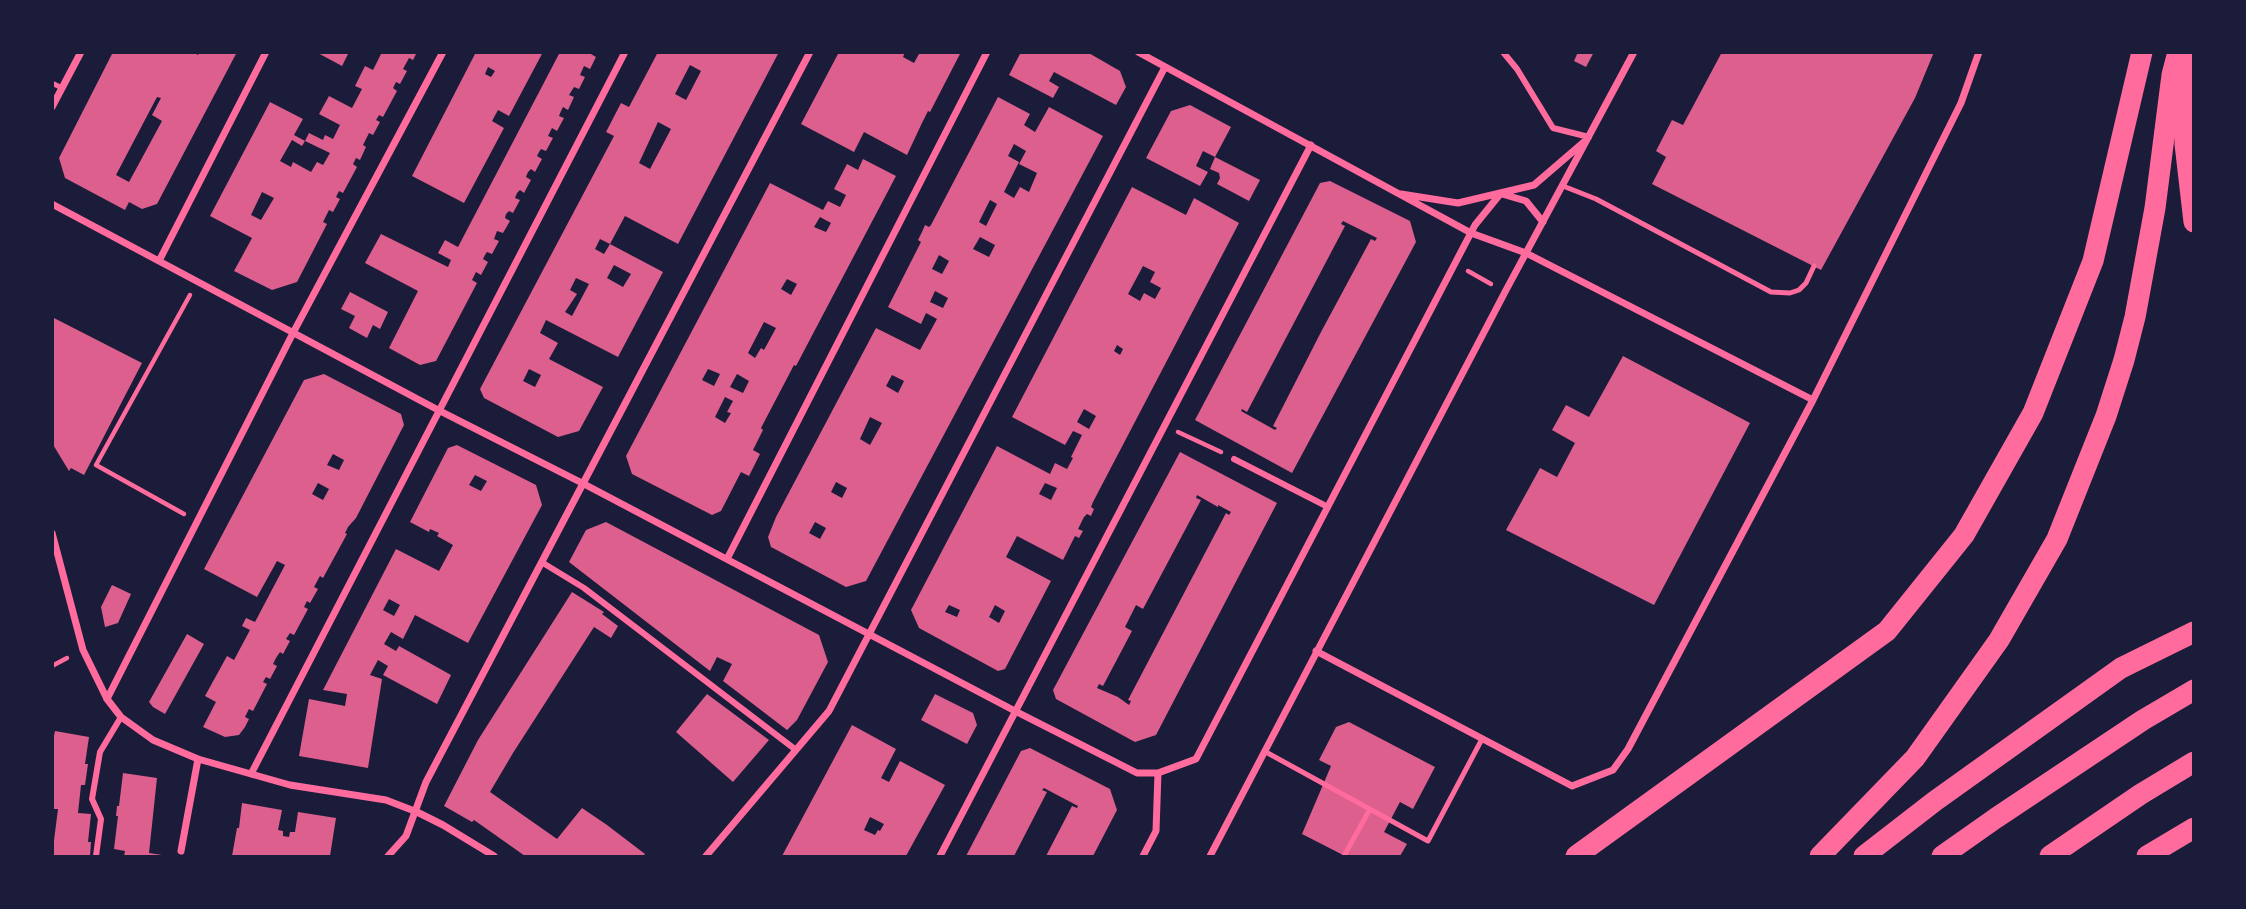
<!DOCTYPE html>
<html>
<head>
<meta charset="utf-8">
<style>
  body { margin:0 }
  #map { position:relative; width:2246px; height:909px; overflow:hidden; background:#1b1b3a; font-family:"DejaVu Sans",sans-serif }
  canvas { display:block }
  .frame { position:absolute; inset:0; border:54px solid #1b1b3a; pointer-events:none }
</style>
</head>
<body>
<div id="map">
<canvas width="2246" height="909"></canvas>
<div class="frame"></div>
</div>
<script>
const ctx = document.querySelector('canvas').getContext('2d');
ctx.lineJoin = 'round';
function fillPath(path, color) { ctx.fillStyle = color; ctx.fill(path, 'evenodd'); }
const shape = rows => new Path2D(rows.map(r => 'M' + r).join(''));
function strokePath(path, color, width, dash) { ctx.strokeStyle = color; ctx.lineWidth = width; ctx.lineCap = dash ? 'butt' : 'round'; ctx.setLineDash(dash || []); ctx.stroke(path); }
const building = shape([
  [113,52,193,52,198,55,199,52,237,52,157,204,142,209,129,202,125,210,65,178,59,158],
  [157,97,161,98,152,115,162,121,129,182,116,175],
  [316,52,349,52,342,66],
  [382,52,417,52,413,60,409,58,403,69,407,71,400,84,396,82,393,88,397,91,383,117,379,115,378,117,376,120,380,122,373,135,369,133,363,145,366,147,360,160,356,158,353,164,357,167,343,193,339,191,336,197,340,199,333,212,329,210,323,222,327,224,297,282,272,290,234,271,252,238,210,216,270,102,303,119,294,135,305,141,302,146,292,140,280,161,291,167,293,162,311,172,317,162,323,165,330,153,305,141,309,133,323,140,325,135,333,139,340,125,319,114,329,96,352,108,362,89,355,86,365,66,373,70],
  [262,192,274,198,261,220,251,215],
  [476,52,543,52,509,116,498,110,492,121,504,128,464,203,412,176],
  [488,67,495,71,491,77,485,74],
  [560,52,592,52,591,54,596,57,590,69,584,66,580,75,585,77,579,89,574,87,569,95,574,97,568,110,563,107,561,111,559,116,564,118,557,131,552,128,548,136,553,138,546,151,541,149,539,152,537,156,542,159,535,172,531,169,528,172,526,177,531,180,524,193,520,190,517,193,515,198,520,200,513,213,509,211,506,214,505,218,510,221,503,233,497,231,494,239,499,241,492,254,487,252,485,255,483,259,488,262,481,275,476,272,472,280,477,283,436,361,420,365,389,348,418,291,365,263,381,234,448,267,451,260,438,253,445,240,458,247],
  [658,52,779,52,678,244,625,216,610,244,600,239,595,249,604,254,610,244,663,272,618,357,546,320,540,333,558,343,549,359,603,387,579,431,558,437,484,398,480,389,614,136,606,132,621,103,629,107],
  [690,65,701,71,686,100,675,94],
  [658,122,671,129,650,169,639,163],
  [614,265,631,274,623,287,607,278],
  [576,278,589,284,572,316,565,312,577,294,570,290],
  [529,369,541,375,535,387,523,381],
  [839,52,905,52,903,57,914,63,920,52,961,52,930,112,928,111,922,123,907,155,864,132,854,152,801,124],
  [1021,52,1087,52,1120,71,1126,87,1116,105,1054,72,1049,81,1059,87,1053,98,1009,75],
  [1578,52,1594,52,1586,67,1574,61],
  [1722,52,1934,52,1915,98,1821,270,1652,184,1666,157,1656,151,1672,120,1683,125],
  [998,97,1030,114,1024,125,1035,132,1049,107,1103,136,866,581,846,587,771,547,768,537,776,517,876,328,920,350,937,319,926,313,921,324,888,307,921,242,918,240,922,232,925,225,929,227,931,225],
  [1014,144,1026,151,1019,164,1037,173,1029,192,1020,187,1014,198,1004,192,1019,162,1008,156],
  [990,200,997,204,986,226,979,222],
  [980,237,995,245,989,257,973,249],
  [939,255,949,261,942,274,932,269],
  [935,291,948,298,943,308,930,302],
  [892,375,904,381,898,393,886,386],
  [870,417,882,423,870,445,860,439],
  [836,482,847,488,842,498,831,492],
  [815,522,826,528,820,539,809,533],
  [1190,105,1231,127,1215,157,1260,180,1249,201,1217,184,1220,178,1219,173,1210,169,1215,157,1203,151,1196,166,1208,172,1200,186,1146,158,1171,111],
  [863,159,896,176,796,366,794,365,761,428,763,430,753,450,760,454,749,476,741,472,721,511,712,515,632,474,626,456,770,183,823,210,828,201,840,207,846,195,834,189,847,164,858,170],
  [820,217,831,223,826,232,814,227],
  [787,279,797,284,791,295,781,289],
  [764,322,776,328,764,350,761,348,755,358,748,353],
  [708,369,720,374,714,386,702,380],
  [737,374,749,381,743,393,730,387],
  [725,397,733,401,727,412,731,413,725,423,715,417],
  [1330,181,1410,221,1416,242,1292,473,1195,420,1320,183],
  [1343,221,1377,238,1375,241,1371,239,1321,332,1273,426,1277,428,1275,430,1241,411,1242,409,1247,412,1345,226,1341,224],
  [1132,187,1186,215,1194,198,1239,223,1093,502,1091,507,1094,509,1091,516,1087,514,1084,517,1078,529,1083,531,1079,538,1075,536,1063,560,1017,536,1006,557,1051,581,1005,669,998,671,919,628,911,610,997,446,1050,474,1055,463,1067,469,1073,458,1071,457,1082,435,1073,431,1065,445,1012,417],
  [1143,266,1155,272,1150,282,1161,288,1155,299,1144,293,1140,301,1128,294],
  [1117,345,1123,349,1120,355,1114,351],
  [1084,409,1096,416,1089,429,1077,422],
  [1045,483,1057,488,1051,500,1039,494],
  [949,605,960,610,957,617,945,612],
  [995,605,1005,611,999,623,989,617],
  [350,292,388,312,380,329,373,325,367,338,349,328,355,316,341,309],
  [52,317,142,363,84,475,71,468,69,471,52,443],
  [1623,356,1750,423,1654,605,1506,530,1540,468,1557,477,1575,443,1552,430,1566,405,1589,417],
  [324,374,401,414,404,425,356,518,348,527,345,533,347,534,323,578,320,576,314,587,318,589,310,603,307,601,304,607,308,609,294,635,290,633,286,639,290,641,283,654,280,652,276,658,273,664,277,666,270,679,266,677,263,682,267,684,253,711,249,709,245,717,249,719,245,727,239,735,225,737,203,727,216,702,205,696,227,656,234,660,250,630,242,626,246,618,255,622,285,565,277,561,257,597,204,569,304,380],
  [333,454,344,460,339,470,327,465],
  [318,483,329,489,323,500,312,494],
  [457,445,536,485,542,505,468,643,415,615,403,639,391,632,384,644,396,651,399,646,451,675,437,704,383,675,388,666,378,660,370,675,382,679,368,768,299,756,309,699,345,706,347,694,323,690,396,549,439,571,453,545,437,536,439,533,430,529,429,532,410,522,448,448],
  [475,475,487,481,481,491,469,485],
  [389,599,400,605,394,616,383,610],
  [1180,452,1277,503,1156,735,1135,742,1056,699,1053,690],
  [1197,495,1218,507,1218,505,1231,512,1229,515,1226,513,1215,534,1128,700,1131,701,1129,705,1118,697,1097,688,1099,684,1103,686,1132,631,1125,627,1136,605,1143,609,1201,500,1196,498],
  [606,522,819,635,828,662,797,720,787,730,723,681,732,664,717,657,710,671,569,562,586,530],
  [112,585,131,594,118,623,105,627,101,607],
  [572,592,604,612,602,614,618,626,611,638,594,627,513,753,490,792,557,839,582,808,607,825,645,854,643,856,525,856,474,820,472,822,444,806,478,740],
  [187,634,204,644,165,714,153,707,149,702],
  [707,694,769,740,733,782,676,732],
  [935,694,973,713,977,725,967,744,921,720],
  [1349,722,1435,767,1413,809,1400,802,1384,832,1407,844,1400,856,1345,856,1302,834,1331,766,1319,760,1336,727],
  [852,725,896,749,881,778,889,782,900,761,945,785,906,856,782,856],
  [870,817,884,824,880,831,878,830,875,835,864,830],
  [55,731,89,737,85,764,88,764,85,785,81,785,78,813,91,814,88,842,91,842,90,856,52,856,58,809,52,809,52,745],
  [1030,748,1110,789,1117,810,1093,856,1046,856,1072,806,1077,808,1078,806,1044,788,1042,790,1047,792,1014,856,966,856,1021,751],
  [123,773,157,778,149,853,162,855,162,856,124,856,125,851,114,849,118,816,116,816,117,806,119,806],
  [242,803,282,810,278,830,283,831,283,836,289,837,290,832,295,832,298,812,336,818,330,856,232,856,237,828,239,828]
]);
const path = shape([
  [1468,271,1491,284],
  [1178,432,1221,452],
  [184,514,96,465,190,295],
  [52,666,67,658]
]);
const service = shape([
  [52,83,62,88],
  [1563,186,1596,199,1771,292,1790,293,1799,290,1806,283,1814,266],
  [1264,751,1428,841,1482,739],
  [1344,856,1370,809]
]);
const pedestrian = shape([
  [1503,52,1517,69,1553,128,1589,137],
  [1234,459,1328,507],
  [543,563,584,588,796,750],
  [96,856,101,819,92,799,100,752,121,717]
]);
const minor = shape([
  [1138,52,1471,233,1526,253,1813,400],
  [52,107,81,52],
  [1401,194,1458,203,1534,185,1584,142],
  [1502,194,1526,201,1543,222],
  [52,204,440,411,584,484,1015,711,1137,773,1158,773,1196,759,1475,225,1501,193],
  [159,261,266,52],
  [52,533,83,650,107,699,121,717,153,740,198,759,290,785,386,800,417,812,443,825,494,856],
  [727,559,987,52],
  [1316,651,1572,786,1613,770,1628,749,1813,400,1961,103,1979,52],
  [107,699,293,333,443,52],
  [251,774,625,52],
  [181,851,198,759],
  [388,856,406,836,426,782,810,52],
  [706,856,829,711,1165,67],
  [940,856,1311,145],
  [1143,856,1156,831,1158,773],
  [1210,856,1505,292,1634,52]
]);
const motorway = shape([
  [2186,55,2185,144,2194,222],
  [1576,856,1887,631,1964,535,2033,413,2093,261,2142,52],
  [1820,856,1915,758,1999,640,2057,539,2106,416,2124,360,2135,317,2155,208,2172,75,2178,52],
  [1864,856,1935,801,2121,668,2194,632],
  [1942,856,1996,818,2143,720,2194,690],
  [2050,856,2141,794,2194,762],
  [2147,856,2194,828]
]);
fillPath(building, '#dd5f8e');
strokePath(path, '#ff6b9d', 4.5);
strokePath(service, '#ff6b9d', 5);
strokePath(pedestrian, '#ff6b9d', 6);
strokePath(minor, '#ff6b9d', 7);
strokePath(motorway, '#ff6b9d', 21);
</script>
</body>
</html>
